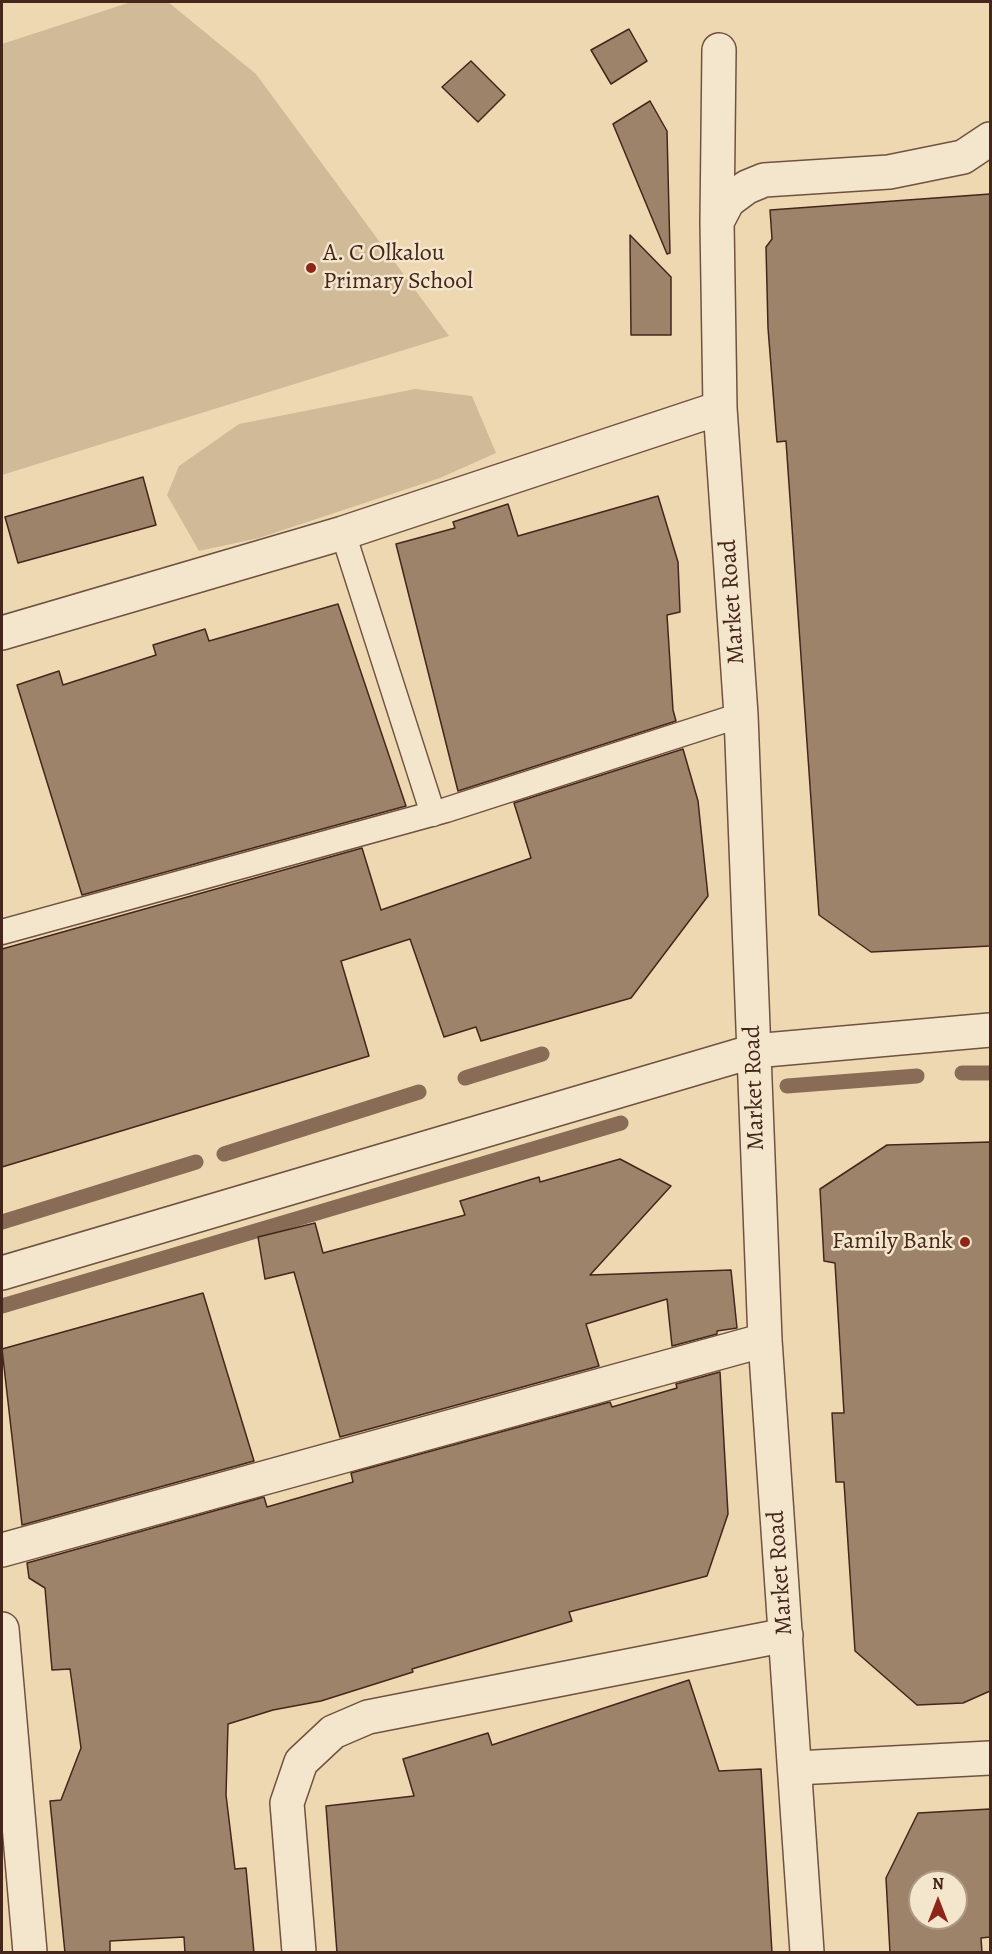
<!DOCTYPE html>
<html>
<head>
<meta charset="utf-8">
<style>
  body { margin:0 }
  #map { position:relative; width:992px; height:1954px; overflow:hidden; background:#eed8b1; font-family:Alegreya,serif }
  canvas { display:block }
  .frame { position:absolute; inset:0; border:3px solid #45261b; pointer-events:none }
  .north { position:absolute; left:908px; top:1870px; width:60px; height:60px; box-sizing:border-box; background:#f4e6cc; border:2px solid #ae9985; border-radius:50%; rotate:0deg; font-size:16px; font-weight:700; line-height:24px; text-align:center; color:#45261b }
  .north::after { content:''; display:block; margin:auto; width:21px; height:27px; background:#8f2418; clip-path:polygon(50% 0,100% 100%,50% 72%,0 100%) }
</style>
</head>
<body>
<div id="map">
<canvas width="992" height="1954"></canvas>
<div class="frame"></div>
<div class="north">N</div>
</div>
<script>
const ctx = document.querySelector('canvas').getContext('2d');
ctx.lineJoin = 'round';
function fillPath(path, color) { ctx.fillStyle = color; ctx.fill(path, 'evenodd'); }
const shape = rows => new Path2D(rows.map(r => 'M' + r).join(''));
function strokePath(path, color, width, dash) { ctx.strokeStyle = color; ctx.lineWidth = width; ctx.lineCap = dash ? 'butt' : 'round'; ctx.setLineDash(dash || []); ctx.stroke(path); }
function drawText(font, color, halo, rows, align = 'center') {
  ctx.font = font + ' Alegreya,serif'; ctx.lineWidth = 5; ctx.setLineDash([]); ctx.textBaseline = 'middle'; ctx.strokeStyle = halo; ctx.fillStyle = color; for (const [text, x, y, turn = 0] of rows) {
    ctx.save(); ctx.translate(x, y); ctx.rotate((+turn || 0) * Math.PI / 180); ctx.textAlign = isNaN(turn) ? turn : align; if (halo) ctx.strokeText(text, 0, 0); ctx.fillText(text, 0, 0); ctx.restore();
  }
}
const green = shape([
  [131,2,168,2,256,74,449,336,2,475,2,44],
  [415,389,472,396,496,453,440,478,259,538,199,551,167,495,179,466,239,424]
]);
const stream = shape([
  [962,1073,990,1073],
  [465,1078,542,1054],
  [787,1086,917,1076],
  [224,1154,419,1092],
  [2,1222,196,1162],
  [2,1306,621,1123]
]);
const building = shape([
  [629,29,647,61,611,84,591,50,629,29],
  [471,61,505,95,478,122,442,87,471,61],
  [650,101,667,131,670,253,667,254,613,124,650,101],
  [990,194,990,946,871,952,819,915,786,441,777,442,768,328,766,247,772,239,770,210,990,194],
  [630,235,671,277,671,335,631,335,630,235],
  [143,477,156,525,18,563,5,517,143,477],
  [658,496,678,562,680,612,667,615,673,710,676,721,458,791,396,544,455,528,453,522,508,504,518,536,658,496],
  [338,604,406,806,82,895,17,685,59,671,63,685,156,655,153,645,205,629,209,641,338,604],
  [683,749,698,801,708,896,631,998,481,1041,476,1027,444,1037,410,939,341,961,369,1056,2,1167,2,949,362,848,381,910,531,858,514,803,683,749],
  [990,1142,990,1691,963,1703,917,1705,855,1651,844,1482,836,1482,832,1413,844,1413,835,1263,824,1261,820,1189,887,1145,990,1142],
  [620,1159,671,1186,590,1275,731,1270,737,1328,717,1331,717,1334,672,1346,667,1299,586,1324,599,1366,340,1437,294,1272,265,1279,258,1237,315,1223,323,1253,465,1215,460,1201,539,1177,540,1182,620,1159],
  [203,1293,254,1461,22,1525,2,1349,203,1293],
  [720,1372,728,1514,707,1576,569,1612,572,1621,412,1669,413,1672,321,1701,273,1710,228,1724,226,1795,235,1869,246,1868,254,1953,185,1953,184,1937,110,1941,110,1953,65,1953,50,1801,61,1800,81,1748,70,1669,52,1670,45,1588,29,1578,27,1563,264,1497,267,1507,353,1482,351,1473,610,1402,612,1407,677,1388,676,1384,720,1372],
  [689,1680,719,1771,761,1769,772,1953,337,1953,326,1806,414,1796,403,1759,488,1733,492,1745,689,1680],
  [990,1809,990,1937,981,1938,982,1953,890,1953,886,1878,918,1813,990,1809],
  [920,1882,956,1882,956,1918,920,1918,920,1882]
]);
const lane = shape([
  [343,533,433,814],
  [2,932,446,810,741,715]
]);
const street = shape([
  [717,222,719,50],
  [2,633,343,533,720,408],
  [2,1273,754,1051,990,1030],
  [2,1550,765,1340],
  [2,1629,30,1952],
  [796,1768,990,1758],
  [299,1952,287,1803,301,1762,333,1732,368,1717,786,1635],
  [807,1952,765,1340,741,715,720,408,717,222,728,201,747,187,764,180,889,172,963,157,990,139]
]);
const markers = [
  [311,268,6,"#8f2418"],
  [965,1242,6,"#8f2418"]
];
const poiNames = [
  ["A. C Olkalou",323,254],
  ["Primary School",323,282],
  ["Family Bank",953,1242,"right"]
];
const streetNames = [
  ["Market Road",733,602,-94],
  ["Market Road",755,1088,-92],
  ["Market Road",781,1573,-94]
];
fillPath(green, '#d1ba98');
strokePath(stream, '#886c56', 15);
fillPath(building, '#9d8369');
strokePath(building, '#45261b', 1.5);
strokePath(lane, '#6f5240', 27);
strokePath(street, '#6f5240', 36);
strokePath(lane, '#f4e6cc', 24);
strokePath(street, '#f4e6cc', 33);
for (const [x, y, r, color] of markers) { const dot = new Path2D(); dot.arc(x, y, r, 0, 2 * Math.PI); ctx.fillStyle = color; ctx.fill(dot); strokePath(dot, '#f4e6cc', 2); }
drawText('24px', '#45261b', '#f4e6cc', poiNames, 'left');
drawText('24px', '#45261b', '#f4e6cc', streetNames);
</script>
</body>
</html>
